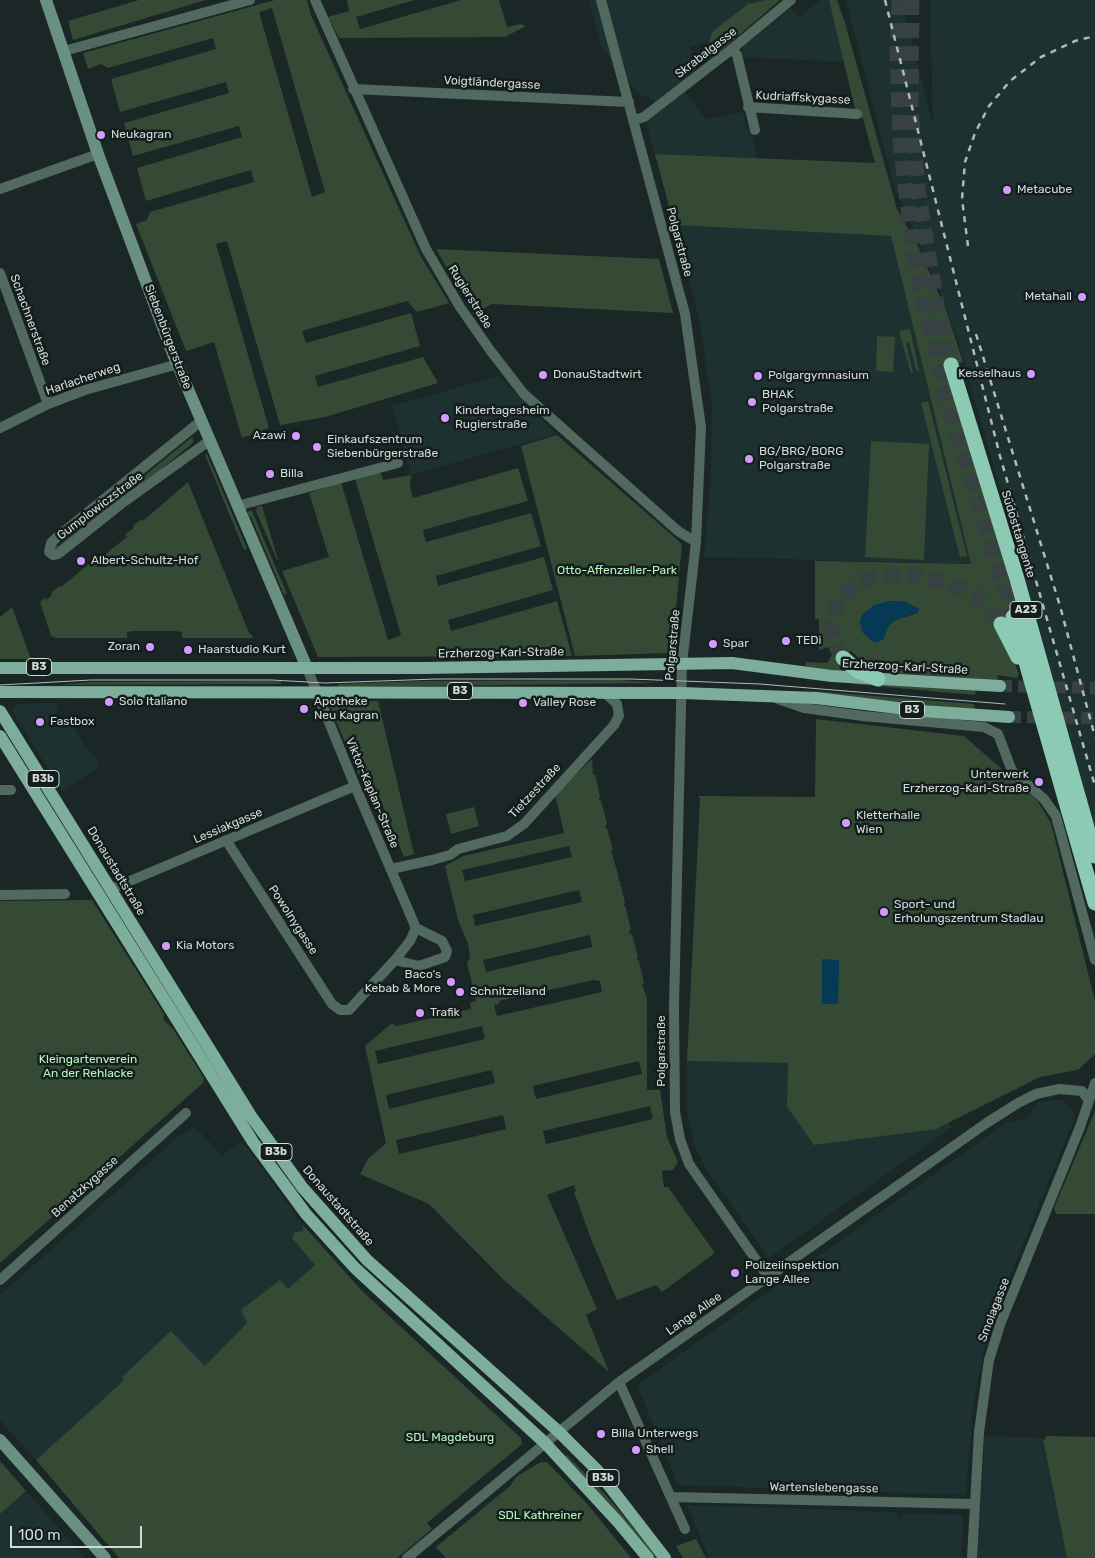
<!DOCTYPE html>
<html>
<head>
<meta charset="utf-8">
<style>
  body { margin:0 }
  #map { position:relative; width:1095px; height:1558px; overflow:hidden; background:#1b2626; font-family:Rubik,sans-serif }
  canvas { display:block }
  .scale { position:absolute; left:10px; top:1526px; width:132px; height:22px; box-sizing:border-box; border:2px solid #d3dada; border-top:0; padding-left:6px; font-size:15px; line-height:18px; white-space:nowrap; color:#d3dada; -webkit-text-stroke:4px #121d1c; paint-order:stroke }
</style>
</head>
<body>
<div id="map">
<canvas width="1095" height="1558"></canvas>
<div class="scale">100 m</div>
</div>
<script>
const ctx = document.querySelector('canvas').getContext('2d');
ctx.lineJoin = 'round';
function fillPath(path, color) { ctx.fillStyle = color; ctx.fill(path, 'evenodd'); }
const shape = rows => new Path2D(rows.map(r => 'M' + r).join(''));
function strokePath(path, color, width, dash) { ctx.strokeStyle = color; ctx.lineWidth = width; ctx.lineCap = dash ? 'butt' : 'round'; ctx.setLineDash(dash || []); ctx.stroke(path); }
function drawText(font, color, halo, rows, align = 'center') {
  ctx.font = font + ' Rubik,sans-serif'; ctx.lineWidth = 5; ctx.setLineDash([]); ctx.textBaseline = 'middle'; ctx.strokeStyle = halo; ctx.fillStyle = color; for (const [text, x, y, turn = 0] of rows) {
    ctx.save(); ctx.translate(x, y); ctx.rotate((+turn || 0) * Math.PI / 180); ctx.textAlign = isNaN(turn) ? turn : align; if (halo) ctx.strokeText(text, 0, 0); ctx.fillText(text, 0, 0); ctx.restore();
  }
}
const built = shape([
  [589,0,767,0,712,45,709,42,690,47,696,70,656,101,639,94,601,47],
  [820,0,829,0,845,62,742,57,743,47,791,8,799,17],
  [846,0,901,0,933,125,930,0,1095,0,1095,828,959,344,939,288,893,183],
  [685,92,706,119,744,112,746,128,752,131,756,158,655,154,646,122],
  [674,225,891,236,971,564,704,557,711,476,712,402,698,314],
  [498,376,556,434,411,475,392,406],
  [57,703,56,724,75,723,77,728,75,729,83,743,99,762,97,763,99,767,62,791,13,712,13,707,17,704],
  [687,1061,788,1063,787,1107,936,1129,948,1123,952,1127,769,1258,705,1167,695,1146,687,1112],
  [1051,1100,1063,1100,1076,1115,996,1310,985,1345,973,1406,966,1495,678,1485,637,1385,1006,1123,1027,1119,1038,1102],
  [195,1127,222,1155,243,1142,299,1220,361,1290,204,1366,122,1377,124,1379,36,1460,0,1420,0,1295,179,1136],
  [985,1436,1042,1438,1067,1558,977,1558],
  [26,1491,85,1558,0,1558,0,1514],
  [687,1505,893,1512,897,1513,897,1518,902,1519,903,1513,963,1515,961,1558,709,1558]
]);
const green = shape([
  [139,0,206,0,73,40,68,21],
  [275,0,307,0,311,15,421,257,449,303,417,312,407,301,302,331,306,343,411,313,420,346,315,376,318,387,423,357,438,383,325,417,280,425,227,241,216,244,269,428,242,438,214,342,186,351,136,224,147,220,150,212,254,182,251,170,146,201,137,168,242,137,239,126,133,156,124,123,229,93,226,82,120,112,111,79,216,49,213,38,108,68,101,64,88,69,83,53],
  [272,8,325,192,312,197,259,12],
  [347,0,415,0,356,17,360,29,461,0,499,0,507,27,521,24,526,26,505,37,339,38,328,17,349,11],
  [767,0,780,0,718,53,709,42,712,32,748,4],
  [829,0,837,0,845,23,897,209,917,244,944,306,942,307,943,310,946,310,963,362,958,364,957,360,944,364,1019,613,1005,617,994,626,1011,654,1019,674,1017,678,997,675,998,680,893,673,866,664,851,651,837,661,841,671,805,666,806,662,827,663,832,655,828,647,819,650,819,619,815,619,815,561,971,564,891,236,674,225,655,154,875,163,863,118,857,117],
  [889,601,905,602,919,609,917,613,895,620,889,625],
  [436,249,659,259,673,313,492,304,479,311,483,318,478,321],
  [910,329,919,371,917,372,909,342,906,343,913,373,911,373,899,331],
  [877,336,895,337,893,372,876,371],
  [928,401,967,556,960,557,921,403],
  [557,435,682,544,673,640,670,653,575,656,521,446],
  [192,437,194,442,59,553,53,553,55,543,58,546],
  [871,441,929,444,924,560,865,557],
  [207,454,247,549,244,550,205,455],
  [518,468,528,501,423,530,426,542,531,513,541,546,436,576,438,586,544,557,553,590,448,620,451,631,557,601,572,656,318,657,282,571,329,557,309,493,341,482,388,640,401,635,355,478,380,471,383,480,411,475,410,487,413,498],
  [188,482,249,633,253,636,252,638,182,638,182,632,174,631,134,631,127,632,127,638,56,638,51,636,40,602,45,598,46,600,52,595,51,593,60,586,61,587,90,563,92,565,127,537,125,534,134,528,133,526,142,519,143,521],
  [262,506,278,560,277,560,256,511,257,507],
  [249,511,252,511,287,594,284,595,251,517,247,514],
  [12,607,31,659,0,659,0,617],
  [621,680,658,683,338,687,338,684,420,681],
  [281,681,281,684,59,685,91,682],
  [854,682,976,689,975,695,853,684],
  [812,691,974,704,975,710,809,693],
  [378,701,414,854,404,857,379,797,366,792,329,704,331,702],
  [816,719,964,736,1037,800,1051,823,1095,1001,1095,1054,1078,1070,1040,1077,936,1129,814,1145,787,1107,788,1063,687,1061,700,799,698,796,815,797],
  [592,759,593,775,595,774,600,797,599,800,601,801,607,823,605,828,607,828,613,850,611,851,619,877,618,881,620,881,625,903,623,904,626,908,631,930,629,931,630,935,632,934,638,957,636,959,639,961,644,983,642,984,647,999,647,1090,660,1090,667,1137,678,1162,673,1170,662,1171,664,1187,668,1187,715,1253,662,1292,656,1285,617,1300,593,1244,574,1192,576,1191,574,1185,547,1195,597,1309,586,1315,609,1372,504,1280,429,1204,360,1174,368,1159,386,1143,365,1046,392,1023,396,1026,471,1009,470,1003,476,1001,467,962,470,958,468,944,458,920,445,866,463,856,564,833,555,794],
  [569,846,572,857,465,881,462,870],
  [579,890,582,902,475,926,473,915],
  [590,935,592,947,486,972,483,960],
  [594,980,600,981,602,992,497,1016,494,1005,499,1004,499,1001],
  [482,1026,485,1039,378,1064,375,1051],
  [639,1061,642,1074,536,1099,533,1086],
  [492,1070,495,1083,389,1109,386,1095],
  [650,1106,653,1119,546,1144,543,1131],
  [503,1115,506,1129,399,1154,396,1140],
  [474,807,479,826,451,834,446,814],
  [92,900,164,1014,163,1019,173,1029,204,1078,203,1083,0,1263,0,901],
  [1095,1111,1095,1214,1056,1214,1054,1208],
  [303,1225,361,1290,521,1438,522,1444,427,1523,432,1529,397,1558,119,1558,36,1460,124,1380,122,1377,171,1331,205,1366,247,1323,241,1310,280,1280,288,1289,315,1265,292,1238,295,1232,303,1231],
  [1046,1436,1095,1437,1095,1558,1067,1558,1043,1440,1046,1439],
  [567,1455,605,1494,659,1558,655,1558,612,1506,565,1456],
  [0,1461,26,1491,0,1514],
  [541,1462,547,1462,589,1506,631,1558,446,1558,436,1547,510,1486,516,1477],
  [696,1539,706,1558,683,1558,676,1546]
]);
const water = shape([
  [889,601,905,602,919,609,917,612,895,620,889,625,883,640,874,643,862,632,860,621,862,615,874,605],
  [822,959,839,960,838,1004,822,1004]
]);
const primaryTunnel = shape([
  [1000,686,1095,688],
  [1009,717,1095,718]
]);
const highwayTunnel = shape([
  [899,0,897,50,900,142,914,261,947,401,1013,617],
  [912,0,911,110,918,189,938,311,951,365],
  [843,658,833,639,832,627,835,607,841,598,856,583,878,575,910,575,949,583,974,595,1001,624]
]);
const street = shape([
  [315,0,426,249,460,307,490,350,524,394,678,531,696,542],
  [601,0,685,314,701,427,696,542,682,664,674,1007,675,1112,680,1139,689,1164,768,1277],
  [732,49,737,55,755,130],
  [64,51,250,0],
  [353,89,629,102],
  [748,107,857,114],
  [634,120,644,117,732,49,791,0],
  [0,189,98,154],
  [0,273,48,404],
  [201,421,56,538,51,543,49,552,53,555,58,554,121,504,209,441],
  [0,428,48,404,85,390,178,364],
  [237,506,398,463],
  [778,699,804,708,863,716,984,727,998,734,1012,771,1044,799,1056,816,1095,960],
  [0,790,11,790],
  [226,840,332,1004,340,1010,349,1010,395,960,410,941,416,928,355,786,307,668],
  [391,869,432,860,450,855,458,849,507,836,524,824,614,725,619,716,617,704,604,692],
  [111,889,355,786],
  [0,895,65,894],
  [395,960,419,966,445,957,447,951,442,941,416,928],
  [0,1280,186,1113],
  [619,1382,685,1529],
  [672,1497,975,1504],
  [407,1558,619,1382,985,1124,1018,1103,1036,1094,1059,1089,1082,1091,1089,1101],
  [972,1558,979,1432,989,1360,1001,1322,1080,1127,1095,1083]
]);
const secondary = shape([
  [46,0,98,154,173,354,307,668],
  [0,1440,105,1558]
]);
const primary = shape([
  [0,668,424,668,732,663,832,676,1000,686],
  [0,692,682,693,816,698,922,711,1009,717],
  [0,711,251,1116,302,1187,367,1260,559,1432,597,1470,665,1558],
  [0,736,253,1142,306,1214,355,1268,545,1443,618,1522,648,1558]
]);
const highway = shape([
  [951,365,1017,579,1095,856],
  [1013,617,1095,903],
  [1001,624,1018,657],
  [843,658,858,671,878,679]
]);
const tram = shape([
  [0,685,91,680,272,680,325,683,436,679,631,679,760,684,1005,704]
]);
const rail = shape([
  [885,0,1000,456,1095,786],
  [968,246,962,199,965,162,975,133,989,106,1010,81,1041,57,1075,41,1095,36],
  [976,334,1060,606,1095,737]
]);
const markers = [
  [101,135,5,"#d39cfc"],
  [1007,190,5,"#d39cfc"],
  [1082,297,5,"#d39cfc"],
  [1031,374,5,"#d39cfc"],
  [543,375,5,"#d39cfc"],
  [758,376,5,"#d39cfc"],
  [752,402,5,"#d39cfc"],
  [445,418,5,"#d39cfc"],
  [296,436,5,"#d39cfc"],
  [317,447,5,"#d39cfc"],
  [749,459,5,"#d39cfc"],
  [270,474,5,"#d39cfc"],
  [81,561,5,"#d39cfc"],
  [786,641,5,"#d39cfc"],
  [713,644,5,"#d39cfc"],
  [150,647,5,"#d39cfc"],
  [188,650,5,"#d39cfc"],
  [109,702,5,"#d39cfc"],
  [523,703,5,"#d39cfc"],
  [304,709,5,"#d39cfc"],
  [40,722,5,"#d39cfc"],
  [1039,782,5,"#d39cfc"],
  [846,823,5,"#d39cfc"],
  [884,912,5,"#d39cfc"],
  [166,946,5,"#d39cfc"],
  [451,982,5,"#d39cfc"],
  [460,992,5,"#d39cfc"],
  [420,1013,5,"#d39cfc"],
  [735,1273,5,"#d39cfc"],
  [601,1434,5,"#d39cfc"],
  [636,1450,5,"#d39cfc"]
];
const shields = [
  [1026,610,32],
  [39,667,25],
  [460,691,25],
  [912,710,25],
  [43,779,32],
  [276,1152,32],
  [603,1478,32]
];
const shieldNames = [
  ["A23",1026,610],
  ["B3",39,667],
  ["B3",460,691],
  ["B3",912,710],
  ["B3b",43,779],
  ["B3b",276,1152],
  ["B3b",603,1478]
];
const streetNames = [
  ["Skrabalgasse",706,53,-38],
  ["Voigtländergasse",492,83,3],
  ["Kudriaffskygasse",803,98,3],
  ["Polgarstraße",679,242,75],
  ["Rugierstraße",470,297,58],
  ["Schachnerstraße",30,320,70],
  ["Siebenbürgerstraße",168,337,69],
  ["Harlacherweg",83,379,-19],
  ["Gumplowiczstraße",100,506,-37],
  ["Südosttangente",1018,534,73],
  ["Polgarstraße",673,645,-85],
  ["Erzherzog-Karl-Straße",501,653,-1],
  ["Erzherzog-Karl-Straße",905,667,3],
  ["Tietzestraße",535,791,-47],
  ["Viktor-Kaplan-Straße",372,793,67],
  ["Lessiakgasse",228,826,-23],
  ["Donaustadtstraße",116,871,59],
  ["Powolnygasse",293,920,57],
  ["Polgarstraße",662,1051,-90],
  ["Benatzkygasse",85,1187,-42],
  ["Donaustadtstraße",338,1206,49],
  ["Smolagasse",994,1310,-69],
  ["Lange Allee",694,1314,-35],
  ["Wartenslebengasse",824,1488,1]
];
const poiNames = [
  ["Neukagran",111,135],
  ["Metacube",1017,190],
  ["Metahall",1072,297,"right"],
  ["Kesselhaus",1021,374,"right"],
  ["DonauStadtwirt",553,375],
  ["Polgargymnasium",768,376],
  ["BHAK",762,395],
  ["Polgarstraße",762,409],
  ["Kindertagesheim",455,411],
  ["Rugierstraße",455,425],
  ["Azawi",286,436,"right"],
  ["Einkaufszentrum",327,440],
  ["Siebenbürgerstraße",327,454],
  ["BG/BRG/BORG",759,452],
  ["Polgarstraße",759,466],
  ["Billa",280,474],
  ["Albert-Schultz-Hof",91,561],
  ["TEDi",796,641],
  ["Spar",723,644],
  ["Zoran",140,647,"right"],
  ["Haarstudio Kurt",198,650],
  ["Solo Italiano",119,702],
  ["Apotheke",314,702],
  ["Neu Kagran",314,716],
  ["Valley Rose",533,703],
  ["Fastbox",50,722],
  ["Unterwerk",1029,775,"right"],
  ["Erzherzog-Karl-Straße",1029,789,"right"],
  ["Kletterhalle",856,816],
  ["Wien",856,830],
  ["Sport- und",894,905],
  ["Erholungszentrum Stadlau",894,919],
  ["Kia Motors",176,946],
  ["Baco‘s",441,975,"right"],
  ["Kebab & More",441,989,"right"],
  ["Schnitzelland",470,992],
  ["Trafik",430,1013],
  ["Polizeiinspektion",745,1266],
  ["Lange Allee",745,1280],
  ["Billa Unterwegs",611,1434],
  ["Shell",646,1450]
];
const parkNames = [
  ["Otto-Affenzeller-Park",617,571],
  ["Kleingartenverein",88,1060],
  ["An der Rehlacke",88,1074],
  ["SDL Magdeburg",450,1438],
  ["SDL Kathreiner",540,1516]
];
fillPath(built, '#1e3131');
fillPath(green, '#344a35');
fillPath(water, '#053955');
strokePath(primaryTunnel, '#374141', 12, [12, 6]);
strokePath(highwayTunnel, '#374141', 15, [15, 8]);
strokePath(street, '#51695f', 10);
strokePath(secondary, '#699081', 12);
strokePath(primary, '#7cae9b', 12);
strokePath(highway, '#8dcab3', 15);
strokePath(tram, '#b1b9b9', 1);
strokePath(rail, '#b1b9b9', 2.5, [6, 6]);
for (const [x, y, r, color] of markers) { const dot = new Path2D(); dot.arc(x, y, r, 0, 2 * Math.PI); ctx.fillStyle = color; ctx.fill(dot); strokePath(dot, '#121d1c', 2); }
for (const [x, y, w] of shields) { const box = new Path2D(); box.roundRect(x - w / 2, y - 8.5, w, 17, 4); ctx.fillStyle = '#121d1c'; ctx.fill(box); strokePath(box, '#d3dada', 1); }
drawText('bold 11px', '#d3dada', null, shieldNames);
drawText('12px', '#d3dada', '#121d1c', streetNames);
drawText('12px', '#d3dada', '#121d1c', poiNames, 'left');
drawText('12px', '#b9f7bc', '#121d1c', parkNames);
</script>
</body>
</html>
